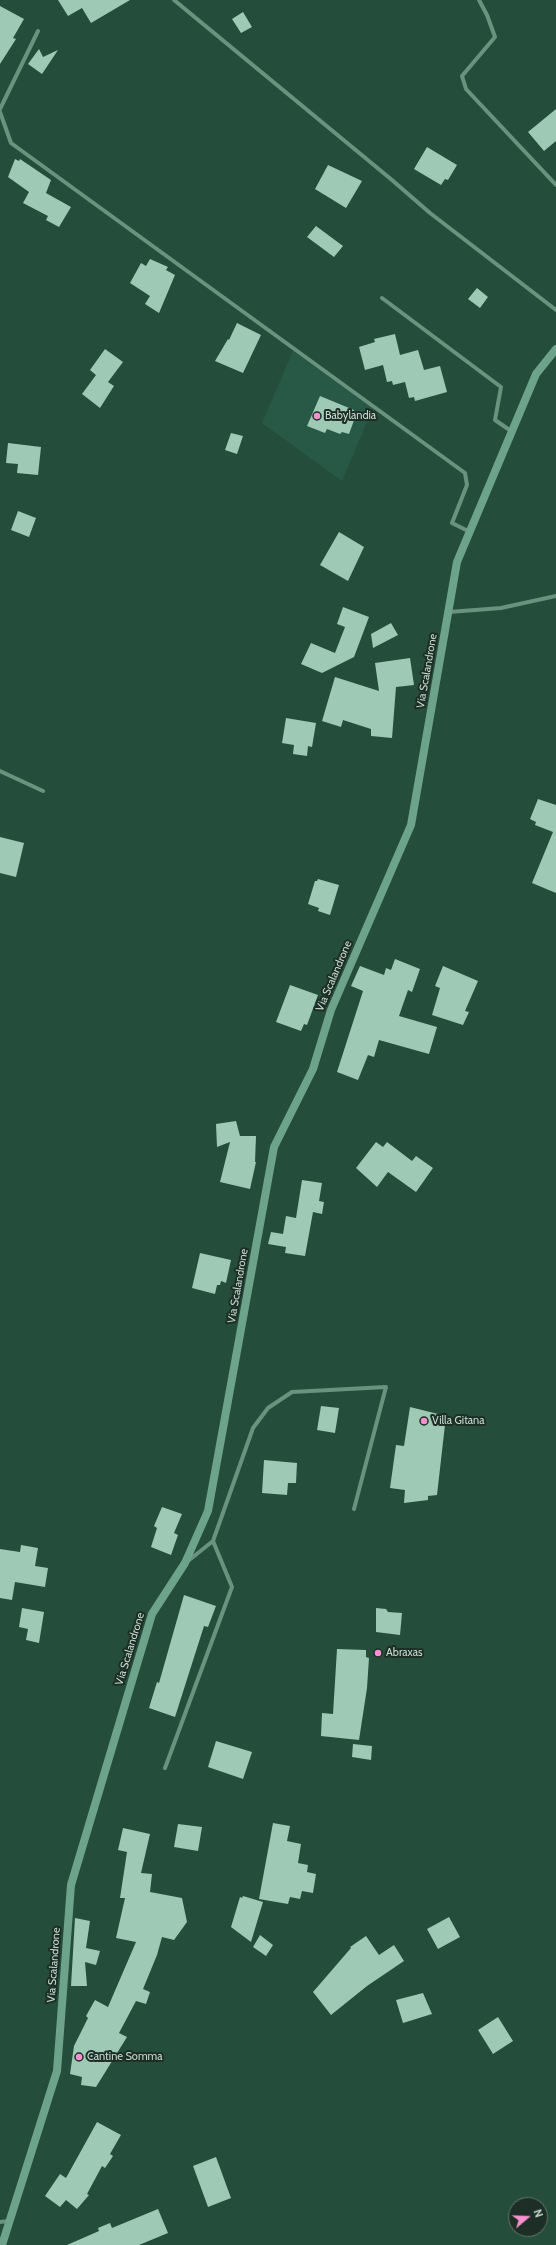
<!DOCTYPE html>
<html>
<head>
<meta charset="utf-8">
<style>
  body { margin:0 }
  #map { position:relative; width:556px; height:2245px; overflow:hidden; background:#254d3c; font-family:Cabin,sans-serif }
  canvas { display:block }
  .north { position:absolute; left:508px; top:2197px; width:40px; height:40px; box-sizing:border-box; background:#1d2e26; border:1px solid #61746a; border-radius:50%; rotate:71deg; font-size:11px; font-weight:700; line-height:16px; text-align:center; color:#c6dcd1 }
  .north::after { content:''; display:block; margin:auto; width:14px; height:18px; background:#f790cd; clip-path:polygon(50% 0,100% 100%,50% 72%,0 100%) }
</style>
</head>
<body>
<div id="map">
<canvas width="556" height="2245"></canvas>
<div class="north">N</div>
</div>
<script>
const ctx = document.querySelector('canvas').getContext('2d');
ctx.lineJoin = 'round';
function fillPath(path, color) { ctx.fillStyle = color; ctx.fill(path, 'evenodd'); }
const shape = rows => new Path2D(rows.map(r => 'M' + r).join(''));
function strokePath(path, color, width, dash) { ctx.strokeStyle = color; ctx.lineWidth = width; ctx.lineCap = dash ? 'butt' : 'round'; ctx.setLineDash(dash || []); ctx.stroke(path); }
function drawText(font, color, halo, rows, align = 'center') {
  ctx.font = font + ' Cabin,sans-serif'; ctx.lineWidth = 4; ctx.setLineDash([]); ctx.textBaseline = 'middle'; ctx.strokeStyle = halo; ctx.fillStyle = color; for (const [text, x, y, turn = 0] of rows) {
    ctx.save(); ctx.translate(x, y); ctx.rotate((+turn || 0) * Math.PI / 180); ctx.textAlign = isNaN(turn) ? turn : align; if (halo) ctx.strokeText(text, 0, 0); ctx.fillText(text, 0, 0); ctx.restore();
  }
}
const built = shape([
  [293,351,373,408,342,481,262,423]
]);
const building = shape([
  [58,0,130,0,91,23,82,8,68,16],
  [0,6,24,19,13,38,16,39,0,64],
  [243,12,252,27,241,33,232,19],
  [39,49,43,57,58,50,42,74,28,64],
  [556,109,556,141,544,151,528,132],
  [427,147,457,165,448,180,445,179,441,185,414,169],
  [15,159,19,161,20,159,51,180,46,193,71,207,59,227,46,220,48,216,23,203,29,192,8,177],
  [328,165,362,181,346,208,315,189],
  [316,226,343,246,334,257,307,237],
  [150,259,168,267,166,270,175,275,159,313,145,304,150,296,130,283,141,263,146,266],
  [477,288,488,297,480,308,468,299],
  [237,323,261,335,243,373,215,361,228,339,229,340],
  [395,334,400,355,418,350,424,370,440,366,447,392,415,401,414,397,409,398,405,382,393,385,392,381,387,382,383,365,365,370,359,347,375,342,374,339],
  [105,349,123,362,108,382,114,386,100,408,82,394,96,375,90,370],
  [320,396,354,410,353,413,356,415,349,434,342,432,340,434,327,429,325,433,307,426],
  [231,433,243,436,237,454,225,450],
  [8,443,41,447,38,475,17,473,18,464,6,463],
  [18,511,36,518,29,537,11,530],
  [339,532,364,547,348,581,320,565],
  [343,607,369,617,354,657,322,673,301,664,311,643,335,653,345,627,337,624],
  [391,623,398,635,373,648,371,634],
  [410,658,414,685,396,687,392,738,371,736,371,729,343,720,341,727,322,721,335,677,379,691,375,663],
  [286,718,316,723,312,747,308,746,307,756,293,754,294,745,282,743],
  [538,799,556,805,556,893,532,883,553,832,535,825,536,822,530,819],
  [0,837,24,843,16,877,0,873],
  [318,879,339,885,330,915,318,911,319,908,308,904,315,881,317,881],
  [395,959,420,969,412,992,408,990,399,1016,437,1027,429,1054,379,1040,374,1057,368,1055,358,1080,337,1072,363,991,351,986,360,966,384,975,386,968,391,970],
  [443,966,478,981,465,1011,469,1012,463,1025,432,1015,440,988,435,986],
  [290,985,318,995,307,1025,304,1024,301,1031,276,1022],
  [236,1121,240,1136,256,1136,255,1162,256,1162,250,1189,220,1182,230,1142,217,1147,216,1124],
  [376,1142,383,1147,387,1142,412,1161,416,1156,433,1168,416,1192,388,1172,377,1187,356,1168],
  [302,1180,322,1183,319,1201,324,1202,322,1214,313,1212,305,1256,285,1253,286,1247,268,1244,271,1232,283,1234,286,1216,296,1218],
  [200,1253,231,1260,226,1283,221,1281,220,1285,217,1285,215,1294,192,1288],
  [321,1406,339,1408,335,1433,317,1430],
  [410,1407,446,1416,437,1495,428,1496,428,1500,404,1503,405,1490,390,1488,396,1445,404,1446],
  [264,1460,297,1463,296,1483,288,1483,287,1495,262,1493],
  [162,1507,182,1514,174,1533,178,1535,171,1555,151,1547,157,1528,154,1526],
  [21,1545,38,1548,35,1566,48,1568,45,1587,15,1582,12,1600,0,1598,0,1549,20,1552],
  [184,1595,216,1606,208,1627,204,1626,175,1717,149,1708,157,1682,159,1683],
  [22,1608,44,1612,39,1643,26,1640,28,1629,19,1627],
  [376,1608,386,1609,388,1612,402,1613,400,1635,376,1632],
  [337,1649,366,1650,366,1657,369,1658,367,1688,359,1740,321,1736,322,1713,333,1714],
  [216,1741,252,1752,243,1779,208,1767],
  [353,1744,372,1746,371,1760,352,1757],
  [273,1823,290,1826,287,1841,301,1844,298,1863,308,1865,307,1872,316,1874,313,1893,302,1891,300,1899,290,1897,288,1904,259,1899],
  [178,1824,202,1827,198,1851,174,1847],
  [123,1828,150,1834,141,1873,152,1874,150,1892,182,1898,187,1922,174,1940,162,1937,157,1955,143,1989,150,1992,146,2004,136,2001,119,2033,127,2037,96,2087,81,2085,82,2077,70,2074,74,2046,88,2018,86,2016,95,2000,108,2007,136,1942,116,1938,125,1898,120,1898,127,1852,118,1850],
  [243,1896,263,1902,251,1942,231,1927,240,1897,242,1898],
  [449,1917,460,1937,438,1949,427,1929],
  [75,1918,90,1921,86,1948,100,1951,96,1965,85,1962,87,1986,71,1986],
  [260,1935,273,1945,266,1956,253,1947],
  [366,1936,379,1955,394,1945,404,1961,367,1986,331,2015,313,1992,351,1948,350,1947],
  [423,1993,432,2014,403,2023,396,2000],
  [498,2017,513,2041,493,2054,478,2030],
  [97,2122,121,2135,110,2154,113,2156,105,2168,102,2166,87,2194,89,2195,77,2209,66,2200,60,2207,45,2196,60,2174,66,2178],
  [216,2157,231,2198,208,2207,193,2166],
  [158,2209,168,2233,139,2245,67,2245,99,2231,98,2228,110,2223,112,2228]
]);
const street = shape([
  [174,0,392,180,430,213,556,310],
  [479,0,487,15,495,37,462,76,466,89,556,185],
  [0,109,38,31],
  [0,112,11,143,465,473,467,485,452,523,470,532],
  [382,298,501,387,495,420,511,431],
  [449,612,501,608,556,596],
  [0,771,43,791],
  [213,1541,253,1428,268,1408,292,1392,386,1387,354,1509],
  [165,1768,232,1587,213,1541,188,1561],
  [0,2222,9,2221]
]);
const secondary = shape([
  [2,2245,57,2071,71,1885,152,1614,185,1563,208,1511,274,1147,313,1069,331,1010,411,825,457,562,536,374,556,349]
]);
const markers = [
  [317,416,4,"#f790cd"],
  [424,1421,4,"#f790cd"],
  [378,1653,4,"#f790cd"],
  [79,2057,4,"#f790cd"]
];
const poiNames = [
  ["Babylandia",325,416],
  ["Villa Gitana",432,1421],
  ["Abraxas",386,1653],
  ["Cantine Somma",87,2057]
];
const streetNames = [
  ["Via Scalandrone",427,671,-80],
  ["Via Scalandrone",334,976,-67],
  ["Via Scalandrone",238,1286,-80],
  ["Via Scalandrone",130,1649,-73],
  ["Via Scalandrone",54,1965,-86]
];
fillPath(built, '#285946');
fillPath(building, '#9ec9b5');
strokePath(street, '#69927f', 4);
strokePath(secondary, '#6ea38b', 8);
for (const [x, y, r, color] of markers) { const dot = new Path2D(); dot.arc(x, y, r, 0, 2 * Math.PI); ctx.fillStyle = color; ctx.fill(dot); strokePath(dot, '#1d2e26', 1.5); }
drawText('11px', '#c6dcd1', '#1d2e26', poiNames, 'left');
drawText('11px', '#c6dcd1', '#1d2e26', streetNames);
</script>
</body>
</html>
